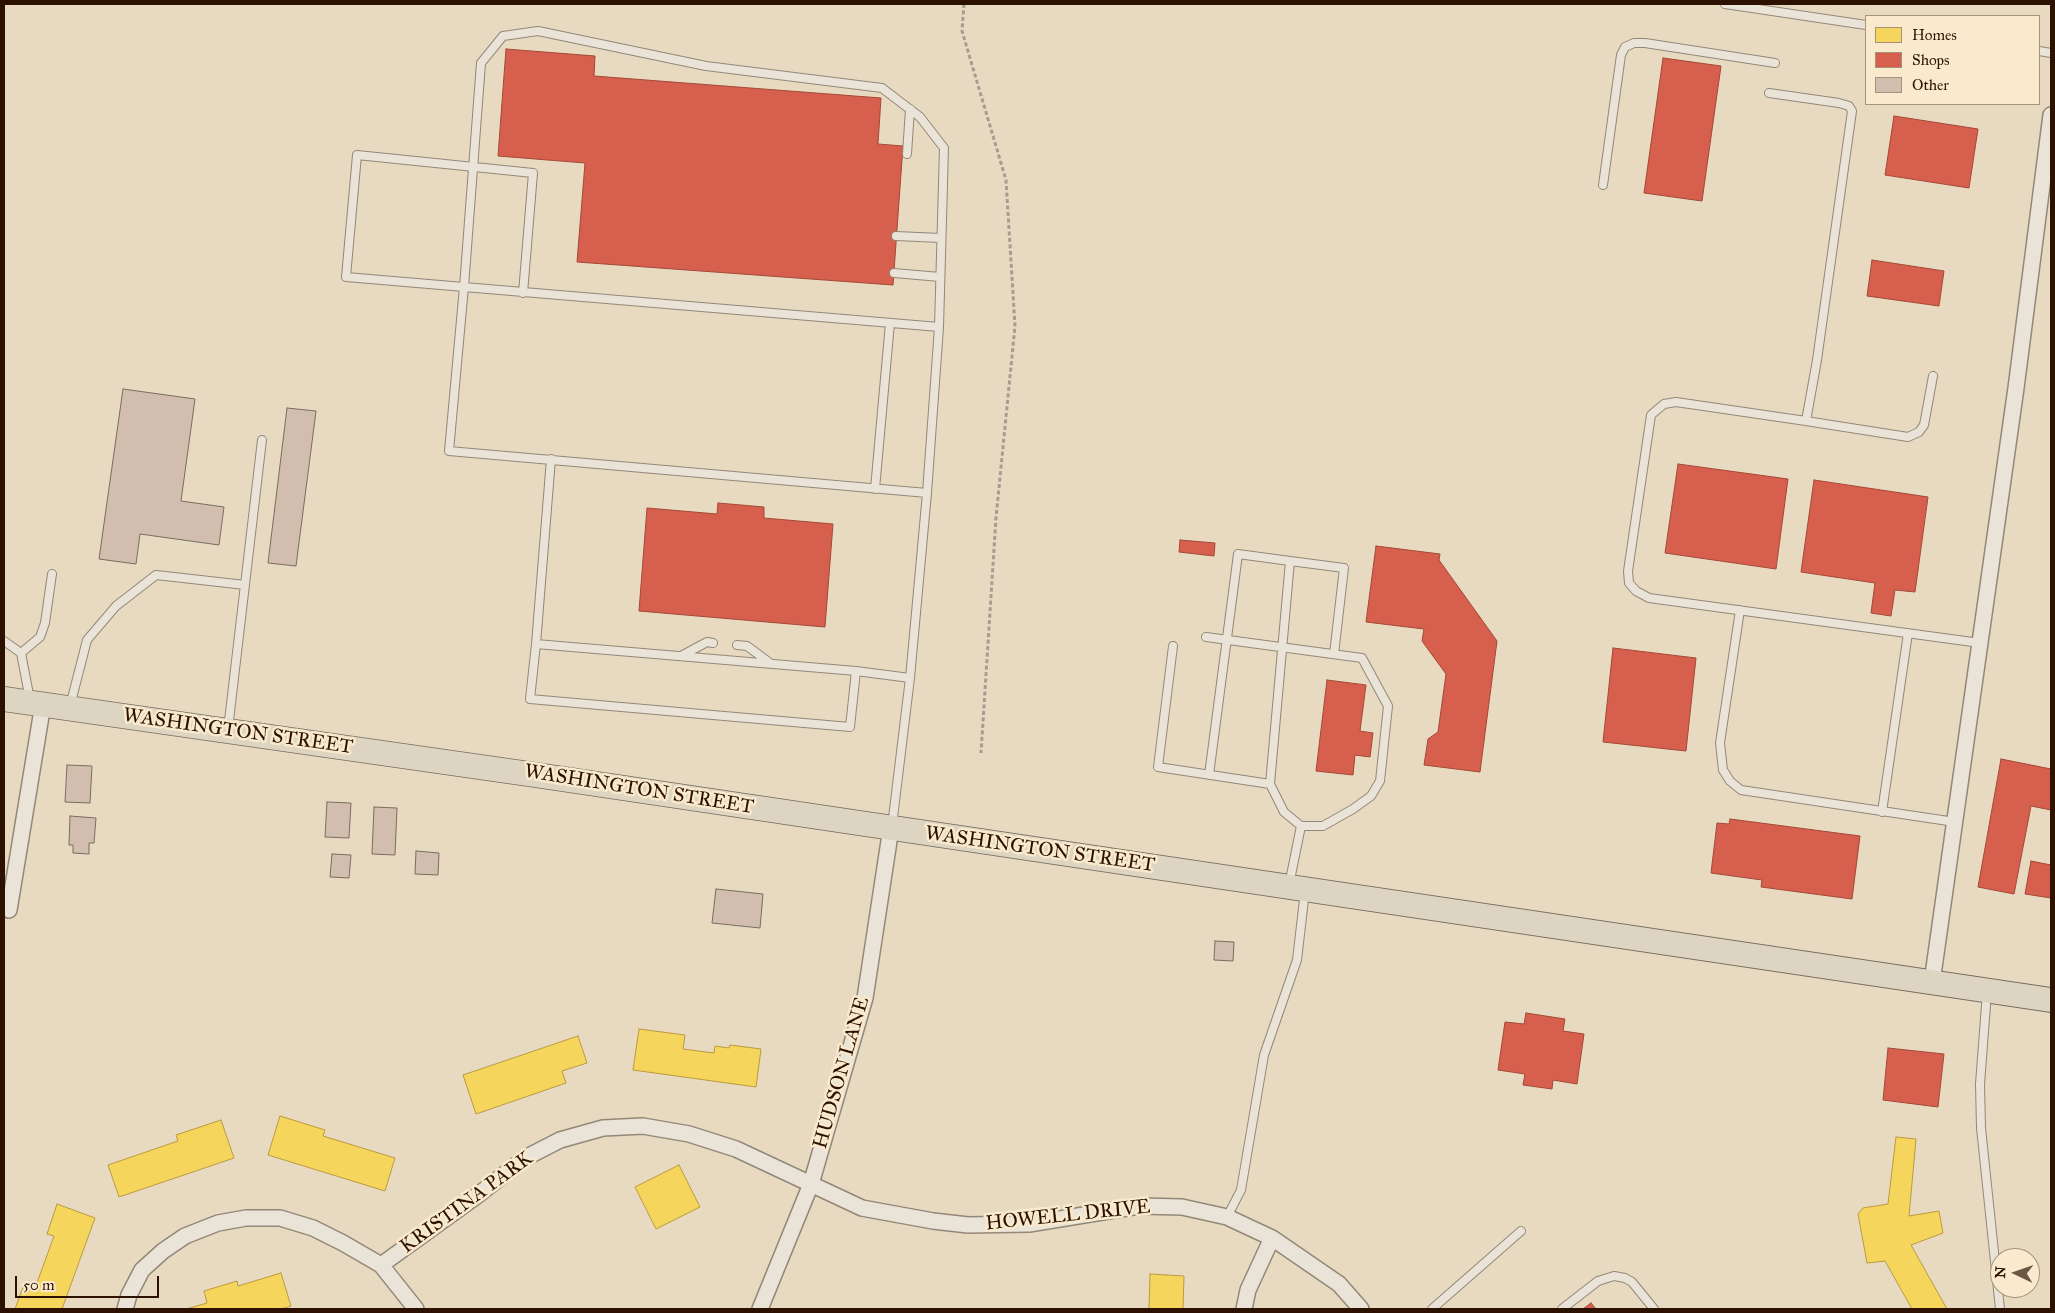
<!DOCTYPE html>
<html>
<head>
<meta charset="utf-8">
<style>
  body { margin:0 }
  #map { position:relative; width:2055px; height:1313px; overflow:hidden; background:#e7dac1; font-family:"IM FELL Great Primer",serif }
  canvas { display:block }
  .frame { position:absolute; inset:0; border:5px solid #2c1000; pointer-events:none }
  .legend { position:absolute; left:1865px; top:15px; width:175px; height:90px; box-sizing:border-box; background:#f9eacd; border:1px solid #a7937b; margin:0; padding:6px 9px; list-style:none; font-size:15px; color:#2c1000 }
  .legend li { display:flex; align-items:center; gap:10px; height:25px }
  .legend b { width:25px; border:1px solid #a7937b }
  .north { position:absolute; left:1990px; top:1248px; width:50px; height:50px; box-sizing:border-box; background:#f9eacd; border:1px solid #a7937b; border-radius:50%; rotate:273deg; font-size:14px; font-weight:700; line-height:20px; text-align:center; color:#2c1000 }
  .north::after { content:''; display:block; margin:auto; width:18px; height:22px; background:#6d5744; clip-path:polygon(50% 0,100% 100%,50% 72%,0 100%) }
  .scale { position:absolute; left:15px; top:1276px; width:144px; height:22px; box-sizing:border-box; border:2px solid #2c1000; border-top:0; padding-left:6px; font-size:15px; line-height:18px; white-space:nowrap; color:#2c1000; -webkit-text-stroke:4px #f9eacd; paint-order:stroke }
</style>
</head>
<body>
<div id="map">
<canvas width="2055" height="1313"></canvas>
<div class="frame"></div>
<ul class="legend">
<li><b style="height:14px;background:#f6d55c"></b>Homes</li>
<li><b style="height:14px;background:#d6604d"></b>Shops</li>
<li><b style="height:14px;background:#d2beaf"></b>Other</li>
</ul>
<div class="north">N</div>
<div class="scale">50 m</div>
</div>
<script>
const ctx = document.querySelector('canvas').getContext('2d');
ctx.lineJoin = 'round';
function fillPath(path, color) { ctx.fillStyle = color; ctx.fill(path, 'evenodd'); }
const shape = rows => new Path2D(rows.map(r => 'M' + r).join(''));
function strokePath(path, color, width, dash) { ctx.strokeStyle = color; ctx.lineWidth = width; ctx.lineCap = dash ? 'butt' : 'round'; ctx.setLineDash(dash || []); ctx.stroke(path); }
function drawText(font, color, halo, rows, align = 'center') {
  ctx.font = font + ' "IM FELL Great Primer",serif'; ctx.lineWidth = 5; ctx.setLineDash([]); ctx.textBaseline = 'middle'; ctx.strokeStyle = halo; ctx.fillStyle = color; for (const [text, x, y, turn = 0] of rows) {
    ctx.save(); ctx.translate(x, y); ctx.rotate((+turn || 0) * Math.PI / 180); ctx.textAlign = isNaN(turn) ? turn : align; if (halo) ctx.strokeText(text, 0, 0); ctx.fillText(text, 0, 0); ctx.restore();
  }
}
const homes = shape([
  [639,1029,685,1035,683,1049,714,1053,715,1046,729,1048,730,1045,761,1049,756,1087,633,1070,639,1029],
  [578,1036,587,1063,562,1071,566,1083,476,1114,463,1075,578,1036],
  [280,1116,325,1130,323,1136,395,1158,385,1191,268,1155,280,1116],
  [221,1120,234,1158,119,1197,108,1165,178,1141,176,1135,221,1120],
  [1896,1137,1916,1139,1909,1216,1939,1211,1943,1233,1911,1245,1947,1309,1912,1309,1885,1261,1867,1263,1858,1214,1863,1208,1888,1204,1896,1137],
  [679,1165,700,1207,656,1229,635,1187,679,1165],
  [57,1204,95,1218,62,1309,15,1309,23,1287,34,1291,54,1236,47,1234,57,1204],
  [281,1273,291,1306,281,1309,186,1309,207,1303,204,1291,237,1281,238,1286,281,1273],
  [1150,1274,1184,1276,1183,1309,1149,1309,1150,1274]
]);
const shops = shape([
  [506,49,595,56,594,76,881,98,878,144,903,146,893,285,577,262,585,163,498,156,506,49],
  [1663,58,1721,66,1702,201,1644,193,1663,58],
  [1894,116,1978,129,1969,188,1885,175,1894,116],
  [1872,260,1944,271,1939,306,1867,296,1872,260],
  [1678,464,1788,479,1776,569,1665,553,1678,464],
  [1814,480,1928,497,1915,592,1895,590,1891,616,1871,613,1875,583,1801,572,1814,480],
  [718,503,764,507,764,518,833,524,825,627,639,611,647,508,717,514,718,503],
  [1180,540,1215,543,1214,556,1179,552,1180,540],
  [1376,546,1440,554,1439,560,1497,641,1480,772,1424,765,1428,739,1438,732,1446,674,1422,641,1424,629,1366,622,1376,546],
  [1613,648,1696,658,1686,751,1603,742,1613,648],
  [1327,680,1366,685,1360,731,1373,733,1370,757,1355,755,1353,775,1316,771,1327,680],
  [2001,759,2051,769,2051,810,2031,806,2014,894,1978,887,2001,759],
  [1730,819,1860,836,1852,899,1761,887,1762,880,1711,873,1717,823,1729,824,1730,819],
  [2031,861,2051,865,2051,898,2025,894,2031,861],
  [1526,1013,1565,1019,1563,1031,1584,1034,1577,1084,1553,1080,1552,1089,1523,1085,1525,1074,1498,1070,1505,1022,1524,1024,1526,1013],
  [1888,1048,1944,1054,1938,1107,1883,1100,1888,1048],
  [1591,1303,1596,1309,1583,1309,1591,1303]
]);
const building = shape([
  [123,389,195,399,181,501,224,507,219,545,140,534,136,564,99,559,123,389],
  [287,408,316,411,296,566,268,563,287,408],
  [67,765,92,766,90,803,65,802,67,765],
  [327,802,351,803,349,838,325,837,327,802],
  [374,807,397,808,395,855,372,854,374,807],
  [70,816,96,818,94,843,89,843,89,854,73,853,73,845,69,845,70,816],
  [416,851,439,853,438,875,415,874,416,851],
  [332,854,351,855,349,878,330,877,332,854],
  [716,889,763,894,760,928,712,923,716,889],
  [1215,941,1234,942,1233,961,1214,960,1215,941]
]);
const path = shape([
  [964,4,962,31,1006,180,1015,326,996,518,981,753]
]);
const service = shape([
  [1725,4,1866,25],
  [2039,51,2051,53],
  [1769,93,1839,103,1849,106,1852,111,1817,360,1806,421,1908,437,1919,432,1924,425,1933,376],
  [907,154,910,109],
  [1603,185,1621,55,1625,47,1634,43,1645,43,1775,63],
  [896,236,941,238],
  [894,273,940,277],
  [523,293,533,173,357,155,346,277,464,287,449,451,927,493],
  [1806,421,1676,402,1664,404,1651,415,1628,571,1629,583,1636,591,1649,598,1980,643],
  [551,459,536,644,856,671,910,678],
  [875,489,890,323],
  [1740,610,1720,743,1723,770,1730,781,1741,790,1955,822],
  [1206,637,1362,658,1388,706,1380,781,1371,796,1353,809,1323,826,1301,826,1289,885],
  [4,641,21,653,30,700],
  [536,644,530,699,850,727,856,671],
  [737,645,747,646,770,663],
  [1173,646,1158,767,1270,784],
  [21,653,40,637,45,623,52,574],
  [681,656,707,642,713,643],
  [70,706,87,640,116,606,156,575,245,585],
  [228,729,262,440],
  [1209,775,1238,554,1290,561],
  [1882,812,1908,633],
  [892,826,910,678,927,493,939,327,944,148,920,117,882,88,706,66,538,31,503,36,481,63,464,287,939,327],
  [1301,826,1284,812,1270,784,1290,561,1344,568,1334,654],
  [1987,992,1980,1084,1981,1128,2000,1309],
  [1227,1217,1241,1190,1264,1055,1297,960,1305,891],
  [1432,1309,1521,1231],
  [1562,1309,1598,1281,1614,1276,1625,1278,1632,1282,1654,1309]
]);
const minor = shape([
  [9,910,43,704],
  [1932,982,2016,388,2051,115],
  [381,1265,478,1195,525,1158,560,1140,603,1128,643,1126,689,1134,736,1149,862,1208,933,1221,968,1225,1029,1224,1139,1206,1182,1207,1227,1217,1272,1238,1339,1284,1361,1309],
  [125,1309,129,1295,142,1270,163,1251,185,1236,218,1223,246,1218,280,1218,313,1228,343,1243,381,1265,416,1309],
  [760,1309,811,1184,865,998,891,828],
  [1244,1309,1248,1290,1272,1238]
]);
const primary = shape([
  [4,699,536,775,2051,1000]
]);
const streetNames = [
  ["WASHINGTON STREET",238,732,8],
  ["WASHINGTON STREET",639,790,9],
  ["WASHINGTON STREET",1040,850,8],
  ["HUDSON LANE",842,1073,-74],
  ["KRISTINA PARK",467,1203,-36],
  ["HOWELL DRIVE",1068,1216,-6]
];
fillPath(homes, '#f6d55c');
strokePath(homes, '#b99a40', 1);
fillPath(shops, '#d6604d');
strokePath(shops, '#a34836', 1);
fillPath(building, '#d2beaf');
strokePath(building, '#786d5f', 1);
strokePath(service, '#938878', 10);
strokePath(minor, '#938878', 18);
strokePath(primary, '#786d5f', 26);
strokePath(path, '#a59d91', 3, [4, 2.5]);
strokePath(service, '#eae3d7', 8);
strokePath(minor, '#eae3d7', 15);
strokePath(primary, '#ded4c2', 24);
drawText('20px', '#2c1000', '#f9eacd', streetNames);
</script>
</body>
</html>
